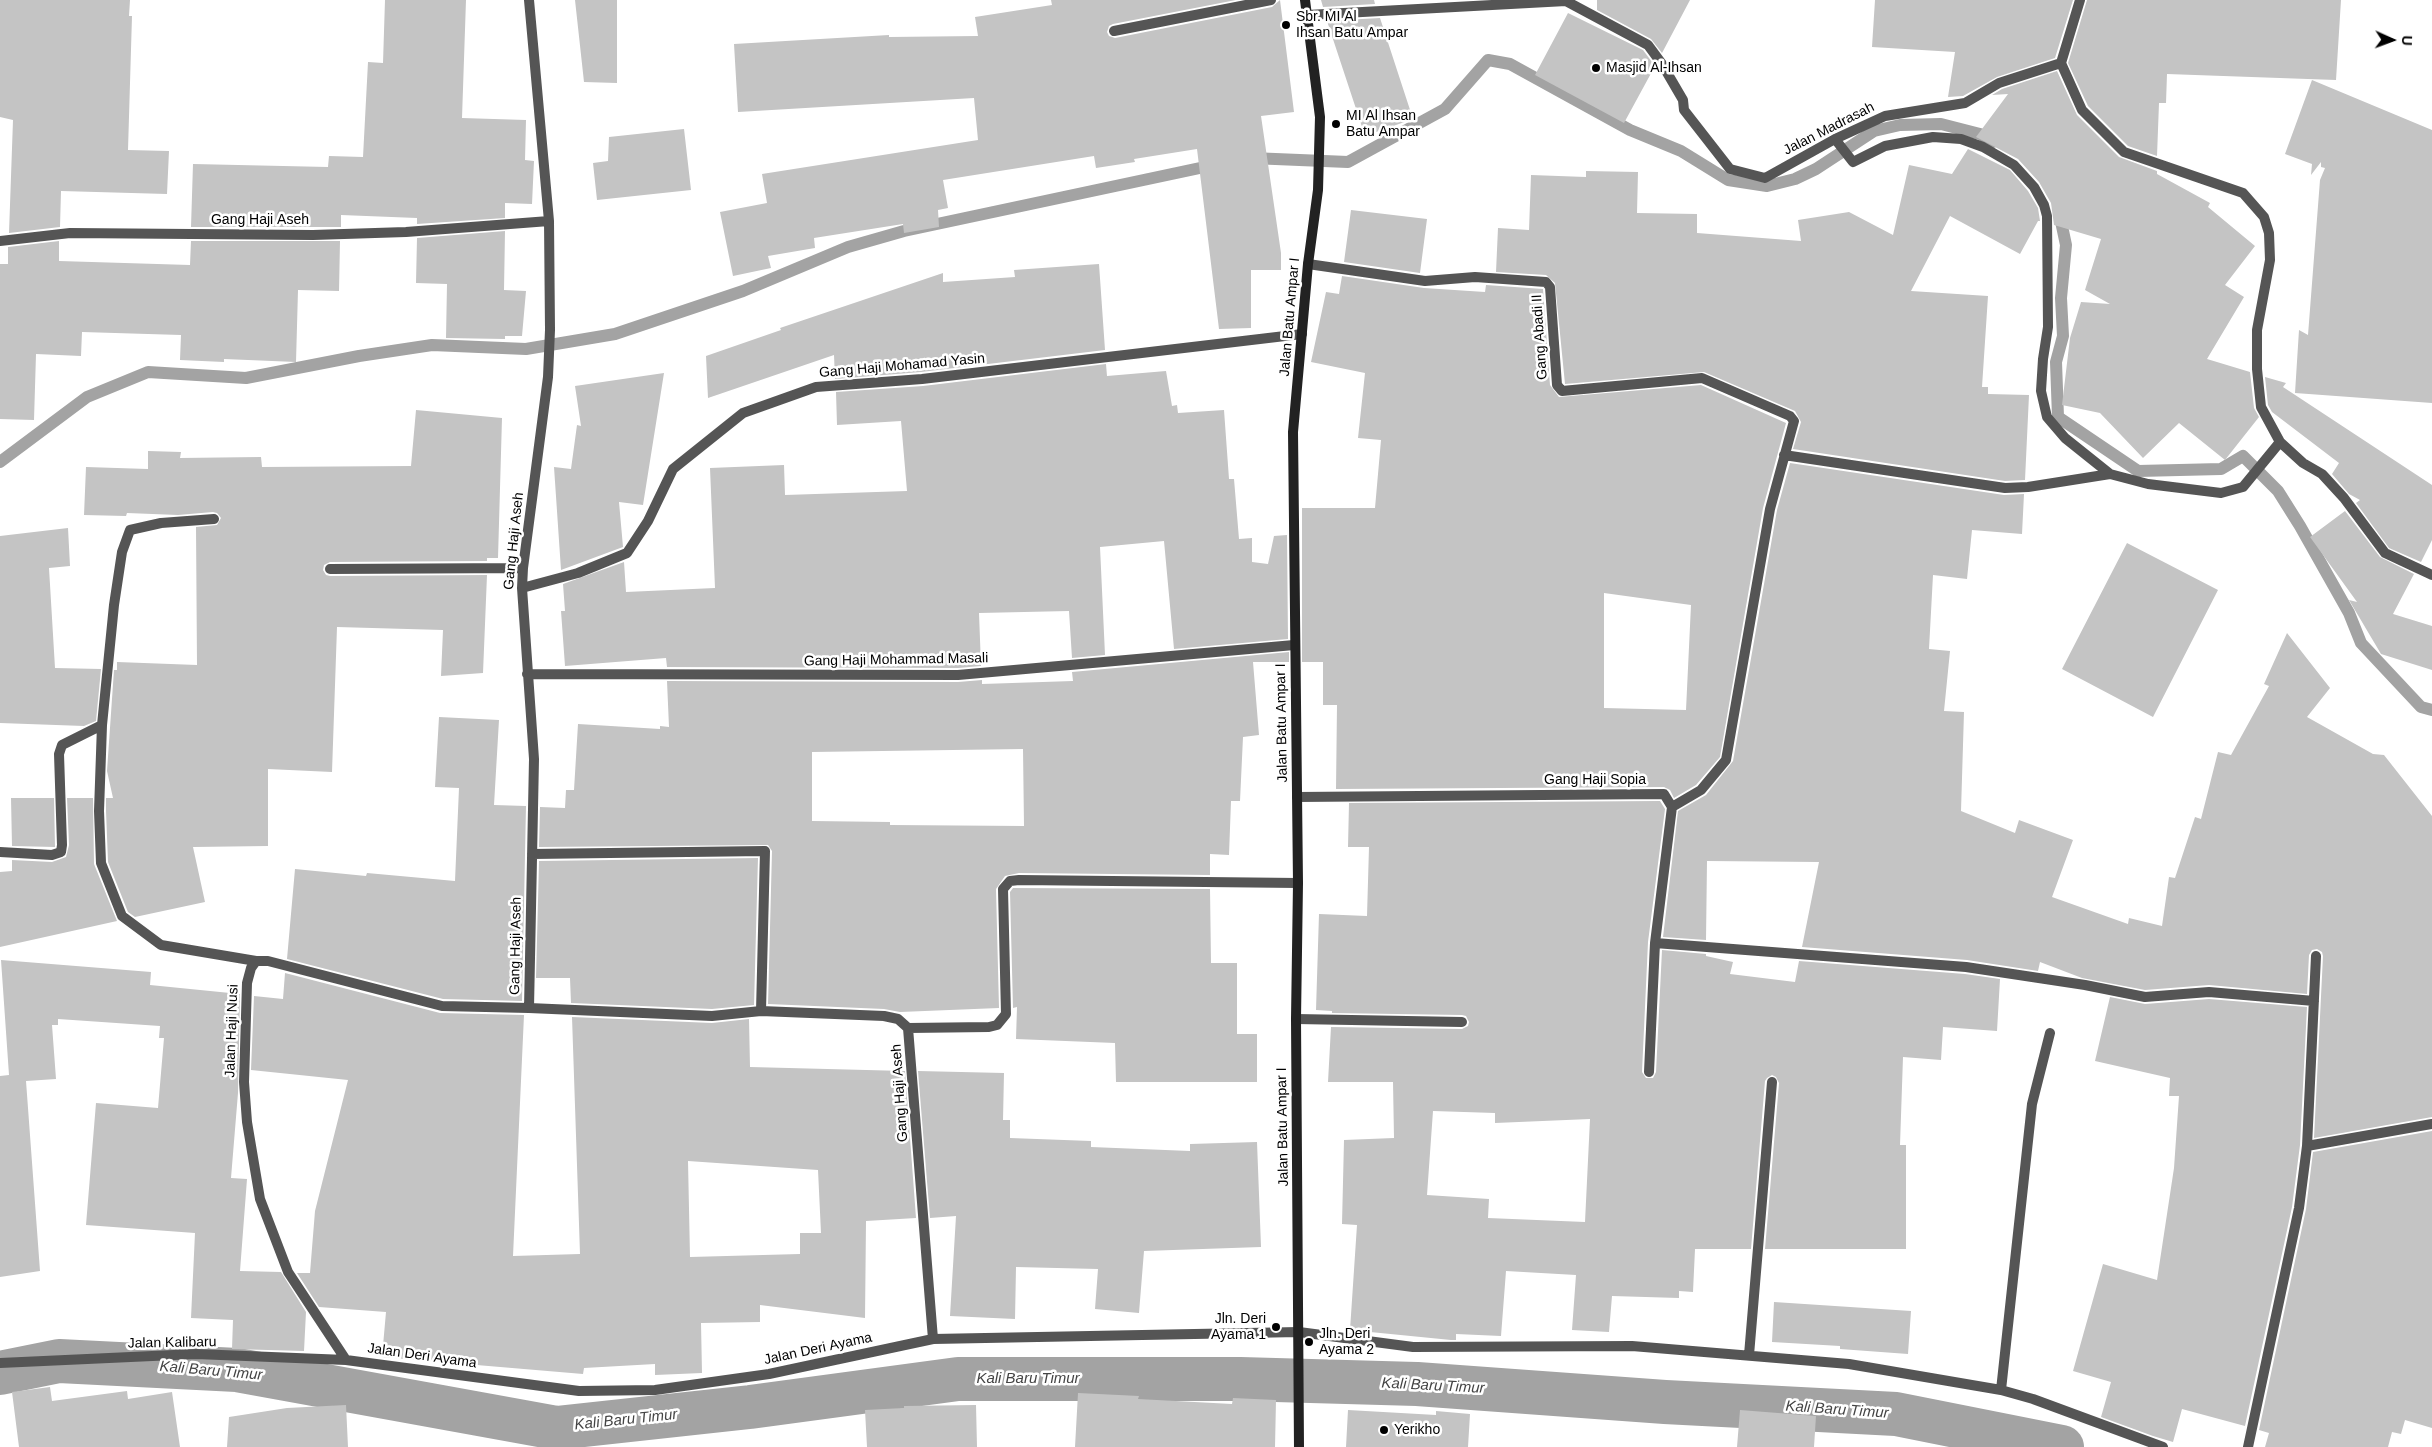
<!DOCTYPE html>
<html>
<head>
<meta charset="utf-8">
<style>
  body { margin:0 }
  #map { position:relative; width:2432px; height:1447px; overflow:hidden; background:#fff; font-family:Arial,sans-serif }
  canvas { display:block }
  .north { position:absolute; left:2367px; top:15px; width:50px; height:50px; -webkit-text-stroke:4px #fff; paint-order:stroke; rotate:92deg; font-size:14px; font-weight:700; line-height:20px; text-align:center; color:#000 }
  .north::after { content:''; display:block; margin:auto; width:18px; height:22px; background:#000; clip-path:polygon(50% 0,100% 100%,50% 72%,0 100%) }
</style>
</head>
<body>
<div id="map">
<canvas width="2432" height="1447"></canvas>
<div class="north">U</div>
</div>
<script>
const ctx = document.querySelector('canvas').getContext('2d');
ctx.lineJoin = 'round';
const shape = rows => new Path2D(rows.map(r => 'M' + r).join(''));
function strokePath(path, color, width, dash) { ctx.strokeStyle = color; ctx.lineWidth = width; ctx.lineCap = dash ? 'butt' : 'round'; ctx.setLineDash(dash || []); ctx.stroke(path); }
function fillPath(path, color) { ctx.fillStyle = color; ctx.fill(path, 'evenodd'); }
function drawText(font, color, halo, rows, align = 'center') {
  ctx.font = font + ' Arial,sans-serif'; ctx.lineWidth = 5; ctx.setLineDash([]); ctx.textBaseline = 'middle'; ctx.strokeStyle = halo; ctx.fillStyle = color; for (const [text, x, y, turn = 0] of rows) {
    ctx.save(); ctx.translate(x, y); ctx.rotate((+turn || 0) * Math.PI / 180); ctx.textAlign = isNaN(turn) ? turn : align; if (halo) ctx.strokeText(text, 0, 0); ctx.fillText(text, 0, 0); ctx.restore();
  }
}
const stream = shape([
  [1251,158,1348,162,1445,109,1488,60,1510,64,1630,130,1681,151,1728,180,1767,186,1795,179,1816,169,1874,131,1900,125,1941,124,1980,134,1993,142],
  [2059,212,2066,245,2061,298,2063,336,2056,362,2058,417,2138,471,2221,469,2243,456,2278,491,2300,526,2349,613,2361,643,2421,707,2432,710],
  [0,462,87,397,148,372,246,378,359,356,432,345,526,349,615,334,743,291,848,247,904,231,1214,165]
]);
const canal = shape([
  [0,1373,59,1361,237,1370,556,1428,750,1407,958,1379,1240,1379,1417,1384,1665,1402,1896,1414,2062,1447]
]);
const building = shape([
  [0,0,130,0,129,16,132,16,128,150,169,151,167,194,61,191,60,227,9,233,13,120,0,117],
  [385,0,466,0,462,118,526,120,525,160,534,161,532,204,505,203,505,218,417,224,417,218,341,215,341,227,191,227,193,164,328,167,329,156,363,157,368,62,383,63],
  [575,0,617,0,617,83,584,82],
  [1051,0,1236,0,1113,24,1109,26,1107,32,1109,36,1115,38,1272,7,1280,0,1294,112,1261,116,1281,253,1281,270,1251,270,1251,328,1219,329,1197,149,1134,159,1135,162,1096,168,1094,156,943,180,948,208,938,210,939,227,904,233,903,224,814,238,815,248,768,256,771,268,733,276,720,212,767,203,762,174,978,140,974,98,738,112,734,44,889,35,889,37,978,36,975,17,1052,5],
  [1321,0,1374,0,1375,4,1323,7],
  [1597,0,1690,0,1662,53,1651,39,1597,10],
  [1875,0,2073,0,2055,58,1997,77,1963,96,1948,97,1955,52,1872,47],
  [2087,0,2341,0,2336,80,2167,74,2166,103,2159,103,2157,156,2128,146,2088,106,2068,63],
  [1568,13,1643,50,1655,66,1624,123,1535,75],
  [1380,18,1413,119,1365,136,1327,21],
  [2057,71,2077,115,2119,157,2157,171,2157,174,2210,203,2208,207,2255,246,2225,285,2244,297,2207,359,2250,372,2254,408,2259,417,2225,460,2179,423,2143,458,2100,413,2062,405,2070,338,2081,302,2110,304,2085,290,2101,239,2054,225,2051,203,2039,182,2018,159,1976,137,2008,94,1992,95,2002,89],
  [2312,80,2432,130,2432,403,2295,393,2299,330,2308,335,2320,180,2325,168,2321,167,2321,162,2311,175,2312,164,2285,154],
  [684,129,691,190,597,200,593,163,608,161,609,137],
  [1968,149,2010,170,2028,191,2038,208,2040,221,2038,221,2020,254,1950,216,1911,291,1988,296,1982,387,1988,387,1988,394,2029,395,2025,480,2005,481,1793,449,1801,422,1795,411,1704,372,1565,384,1555,283,1546,275,1496,272,1498,228,1529,230,1531,175,1586,177,1586,171,1638,172,1637,213,1697,214,1697,233,1801,241,1798,220,1849,212,1893,235,1909,165,1952,174],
  [1351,210,1427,219,1420,273,1344,262],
  [505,231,504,290,526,291,522,336,505,336,505,339,446,338,447,284,416,283,417,238],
  [59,241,59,261,190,265,191,241,340,241,339,291,298,290,296,362,224,359,224,362,180,360,181,335,82,332,81,356,36,354,34,420,0,419,0,264,8,264,8,247],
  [1099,264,1105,350,921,372,835,379,834,355,708,398,706,356,781,330,780,328,943,273,943,282,1015,277,1014,270],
  [1342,276,1424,288,1485,292,1486,285,1543,289,1550,385,1559,397,1701,385,1786,423,1763,508,1720,757,1696,785,1674,798,1670,790,1664,787,1336,789,1337,705,1323,705,1323,662,1302,662,1302,508,1375,508,1381,440,1358,438,1365,373,1311,362,1326,292,1339,294],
  [1604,593,1691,605,1686,710,1604,708],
  [1106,364,1107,376,1166,371,1172,406,1177,405,1178,413,1224,410,1229,479,1234,479,1239,539,1252,538,1252,562,1268,564,1274,536,1287,535,1288,639,1174,649,1164,541,1100,547,1105,655,1072,658,1069,611,979,613,981,666,958,668,667,667,666,658,565,666,561,611,565,611,563,584,624,562,626,592,715,588,710,468,784,465,785,495,907,491,901,421,837,425,836,392,923,386],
  [664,373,643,505,619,502,623,547,561,570,554,467,571,469,577,425,581,426,575,386],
  [2265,377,2286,383,2283,387,2432,485,2432,540,2421,562,2389,548,2356,503,2360,500,2349,494,2332,474,2339,463,2272,412,2268,405],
  [416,410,502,418,498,558,487,558,487,561,330,562,324,565,323,570,326,575,330,576,487,575,483,673,441,676,443,630,337,627,332,772,268,769,268,846,193,847,205,902,135,917,128,912,108,862,106,811,106,798,113,798,107,771,114,670,117,670,117,662,197,665,196,527,217,525,221,518,217,513,213,512,178,515,127,513,126,516,84,515,86,467,148,469,148,451,181,452,180,458,261,457,262,467,411,466],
  [1790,463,2004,495,2024,494,2022,534,1972,530,1967,579,1933,575,1929,649,1950,651,1944,711,1964,712,1961,811,2015,833,2019,820,2073,840,2052,897,2128,924,2129,918,2162,926,2169,877,2175,878,2195,817,2201,819,2218,752,2231,755,2269,686,2264,684,2287,633,2330,688,2307,717,2373,754,2384,755,2432,816,2432,1117,2314,1138,2323,956,2322,952,2317,949,2312,950,2309,955,2307,994,2209,985,2145,990,2082,978,2040,962,2038,971,1967,960,1802,947,1819,862,1707,861,1706,940,1663,937,1678,811,1706,795,1733,761,1777,510],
  [2345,511,2380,557,2414,574,2393,614,2432,626,2432,670,2381,654,2349,600,2357,602,2310,537],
  [68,528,70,566,49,568,55,668,101,669,96,721,84,726,0,723,0,536],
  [2127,543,2218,590,2153,717,2062,669],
  [1289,652,1289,662,1253,662,1259,735,1243,737,1240,801,1231,801,1229,855,1210,854,1210,875,1019,873,1005,876,996,889,999,1008,900,1012,884,1009,768,1004,772,851,768,845,539,847,540,807,565,808,566,790,574,790,578,724,660,729,660,726,669,727,667,681,958,682,982,680,982,684,1073,681,1072,672],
  [1023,749,1024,826,890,825,890,822,812,821,812,752],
  [439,717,499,720,494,805,526,806,522,1001,443,999,287,959,295,869,366,876,367,873,455,881,459,788,435,787],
  [11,798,54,798,55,847,12,846],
  [67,798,93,798,94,864,117,921,0,947,0,872,12,871,12,860,52,862,66,857,69,845],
  [1660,801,1665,809,1648,942,1642,1072,1646,1078,1653,1078,1656,1072,1662,950,1706,954,1706,956,1733,962,1730,974,1795,982,1799,961,1965,974,2000,979,1997,1031,1943,1027,1941,1060,1903,1057,1900,1145,1906,1145,1906,1249,1765,1249,1779,1083,1776,1077,1772,1075,1767,1078,1765,1081,1751,1249,1695,1249,1693,1292,1679,1291,1679,1298,1612,1296,1609,1332,1572,1330,1576,1275,1506,1271,1501,1336,1456,1334,1456,1340,1451,1340,1350,1330,1357,1225,1342,1224,1344,1140,1394,1138,1393,1082,1328,1082,1331,1027,1462,1029,1468,1026,1469,1022,1466,1016,1462,1015,1332,1013,1332,1011,1316,1010,1319,914,1367,916,1369,847,1348,847,1349,803],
  [1433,1111,1495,1113,1495,1123,1590,1119,1585,1222,1488,1218,1489,1199,1427,1195],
  [758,858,754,1005,712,1009,571,1003,570,978,536,978,539,861],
  [1013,888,1210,889,1211,963,1237,963,1237,1034,1257,1034,1257,1082,1116,1082,1115,1043,1016,1039,1017,1007,1013,1008,1010,892],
  [1,960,151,972,150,985,240,994,238,1093,231,1178,247,1179,240,1271,281,1272,306,1312,304,1351,232,1349,233,1320,191,1318,195,1233,86,1225,96,1103,158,1108,164,1038,159,1038,160,1026,58,1019,58,1025,52,1025,56,1079,26,1081,40,1271,0,1277,0,1076,9,1075],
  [285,973,440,1013,524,1015,513,1256,580,1254,572,1017,712,1023,749,1019,750,1067,905,1071,916,1218,866,1221,865,1318,760,1305,760,1322,701,1323,702,1373,655,1375,655,1364,584,1368,583,1374,382,1357,386,1312,319,1307,297,1273,310,1273,315,1211,348,1080,251,1070,254,996,283,999],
  [688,1161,818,1170,821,1233,800,1233,800,1254,690,1257],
  [2110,997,2145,1004,2209,999,2307,1007,2300,1145,2292,1207,2245,1426,2182,1409,2173,1442,2153,1436,2101,1417,2111,1382,2073,1371,2103,1264,2157,1280,2174,1168,2179,1096,2169,1096,2170,1078,2095,1061],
  [918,1071,1004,1073,1003,1120,1010,1120,1010,1138,1091,1141,1091,1147,1190,1151,1190,1144,1257,1142,1261,1247,1144,1251,1139,1313,1095,1309,1098,1269,1016,1267,1015,1319,950,1316,956,1216,930,1218],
  [2432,1131,2432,1428,2405,1420,2401,1434,2392,1432,2388,1447,2265,1447,2269,1433,2259,1430,2306,1209,2313,1152],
  [1774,1302,1911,1311,1908,1354,1840,1349,1840,1346,1772,1342],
  [50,1387,52,1401,127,1391,128,1399,172,1392,180,1447,19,1447,12,1392],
  [1078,1393,1139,1396,1138,1399,1232,1404,1233,1398,1276,1400,1275,1447,1075,1447],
  [346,1405,348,1447,227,1447,229,1417,287,1408],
  [976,1405,977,1447,867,1447,865,1410,904,1408,904,1406],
  [1348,1410,1436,1415,1436,1411,1470,1414,1468,1447,1346,1447],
  [1740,1410,1816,1416,1814,1447,1737,1447]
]);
const lane = shape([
  [1296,1019,1462,1022]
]);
const street = shape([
  [529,0,549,221,550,330,548,377,523,568,522,588,534,759,529,1008,712,1016,761,1011,884,1016,898,1019,908,1028,933,1339],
  [1307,15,1566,1,1648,45,1662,64,1683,100,1684,110,1730,169,1765,178,1835,139,1885,116,1965,103,1999,83,2061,63],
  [1114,31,1271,0],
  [2061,63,2082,110,2124,152,2243,193,2264,217,2269,233,2270,260,2257,330,2257,369,2261,407,2280,442,2303,463,2322,474,2344,498,2385,553,2432,575],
  [2061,63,2080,0],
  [1835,139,1853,162,1885,146,1933,137,1961,139,1983,147,2014,165,2034,187,2044,205,2047,216,2048,327,2043,359,2041,391,2047,417,2065,438,2110,474,2148,484,2221,493,2243,487,2280,442],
  [0,241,70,233,313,235,406,232,549,221],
  [1784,455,2005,488,2028,487,2110,474],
  [214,519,161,523,130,530,122,552,114,605,102,725,99,811,101,863,122,916,161,945,256,961],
  [330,569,523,568],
  [522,588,578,573,627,553,648,521,673,469,743,413,816,387,922,379,1302,334],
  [527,674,958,675,1294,645],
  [1297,797,1664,794,1672,807,1701,790,1726,760,1770,509,1794,421,1790,416,1702,378,1562,391,1557,385,1550,287,1546,282,1475,277,1425,281,1308,264],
  [0,852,52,855,61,852,62,845,59,754,62,745,102,725],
  [532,854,765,851,761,1011],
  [1655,943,1966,967,2085,985,2145,997,2209,992,2314,1001],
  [908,1028,989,1027,997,1025,1006,1014,1003,889,1010,881,1019,880,1298,883],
  [1649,1072,1655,943,1672,807],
  [2307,1146,2432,1124],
  [1749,1355,1772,1082],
  [346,1360,288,1272,260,1199,247,1122,244,1082,247,983,251,968,256,961,268,961,442,1006,529,1008],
  [0,1363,196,1354,346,1360,579,1391,655,1390,769,1374,933,1339,1299,1332,1413,1347,1632,1346,1849,1364,2001,1390,2033,1399,2163,1447],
  [2001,1390,2032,1104,2050,1033],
  [2248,1447,2299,1208,2307,1146,2316,956]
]);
const secondary = shape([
  [1299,1447,1296,1019,1298,883,1293,432,1308,264,1318,190,1320,117,1305,0]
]);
const markers = [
  [1286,25,5,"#000"],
  [1596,68,5,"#000"],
  [1336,124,5,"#000"],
  [1276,1327,5,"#000"],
  [1309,1342,5,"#000"],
  [1384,1430,5,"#000"]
];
const poiNames = [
  ["Sbr. MI Al",1296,17],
  ["Ihsan Batu Ampar",1296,33],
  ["Masjid Al-Ihsan",1606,68],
  ["MI Al Ihsan",1346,116],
  ["Batu Ampar",1346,132],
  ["Jln. Deri",1266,1319,"right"],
  ["Ayama 1",1266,1335,"right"],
  ["Jln. Deri",1319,1334],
  ["Ayama 2",1319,1350],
  ["Yerikho",1394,1430]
];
const streetNames = [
  ["Jalan Madrasah",1829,129,-27],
  ["Gang Haji Aseh",260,220],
  ["Jalan Batu Ampar I",1290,317,-85],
  ["Gang Abadi II",1540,337,-94],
  ["Gang Haji Mohamad Yasin",902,366,-5],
  ["Gang Haji Aseh",514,541,-84],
  ["Gang Haji Mohammad Masali",896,660,-1],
  ["Jalan Batu Ampar I",1282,723,-91],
  ["Gang Haji Sopia",1595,780],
  ["Gang Haji Aseh",516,946,-89],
  ["Jalan Haji Nusi",232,1031,-88],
  ["Gang Haji Aseh",900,1093,-94],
  ["Jalan Batu Ampar I",1283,1127,-91],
  ["Jalan Kalibaru",172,1343,-1],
  ["Jalan Deri Ayama",818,1349,-12],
  ["Jalan Deri Ayama",422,1356,8]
];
const waterNames = [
  ["Kali Baru Timur",211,1371,5],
  ["Kali Baru Timur",1028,1379],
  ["Kali Baru Timur",1433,1386,3],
  ["Kali Baru Timur",1837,1410,4],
  ["Kali Baru Timur",626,1420,-6]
];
strokePath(stream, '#a3a3a3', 12);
strokePath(canal, '#a3a3a3', 44);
fillPath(building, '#c4c4c4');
strokePath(lane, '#555', 10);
strokePath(street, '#555', 10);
strokePath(secondary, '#222', 10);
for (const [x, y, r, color] of markers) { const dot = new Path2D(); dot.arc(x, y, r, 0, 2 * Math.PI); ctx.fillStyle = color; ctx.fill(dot); strokePath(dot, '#fff', 2); }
drawText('14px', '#000', '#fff', poiNames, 'left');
drawText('14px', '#000', '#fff', streetNames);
drawText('italic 15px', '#444', '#fff', waterNames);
</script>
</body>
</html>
